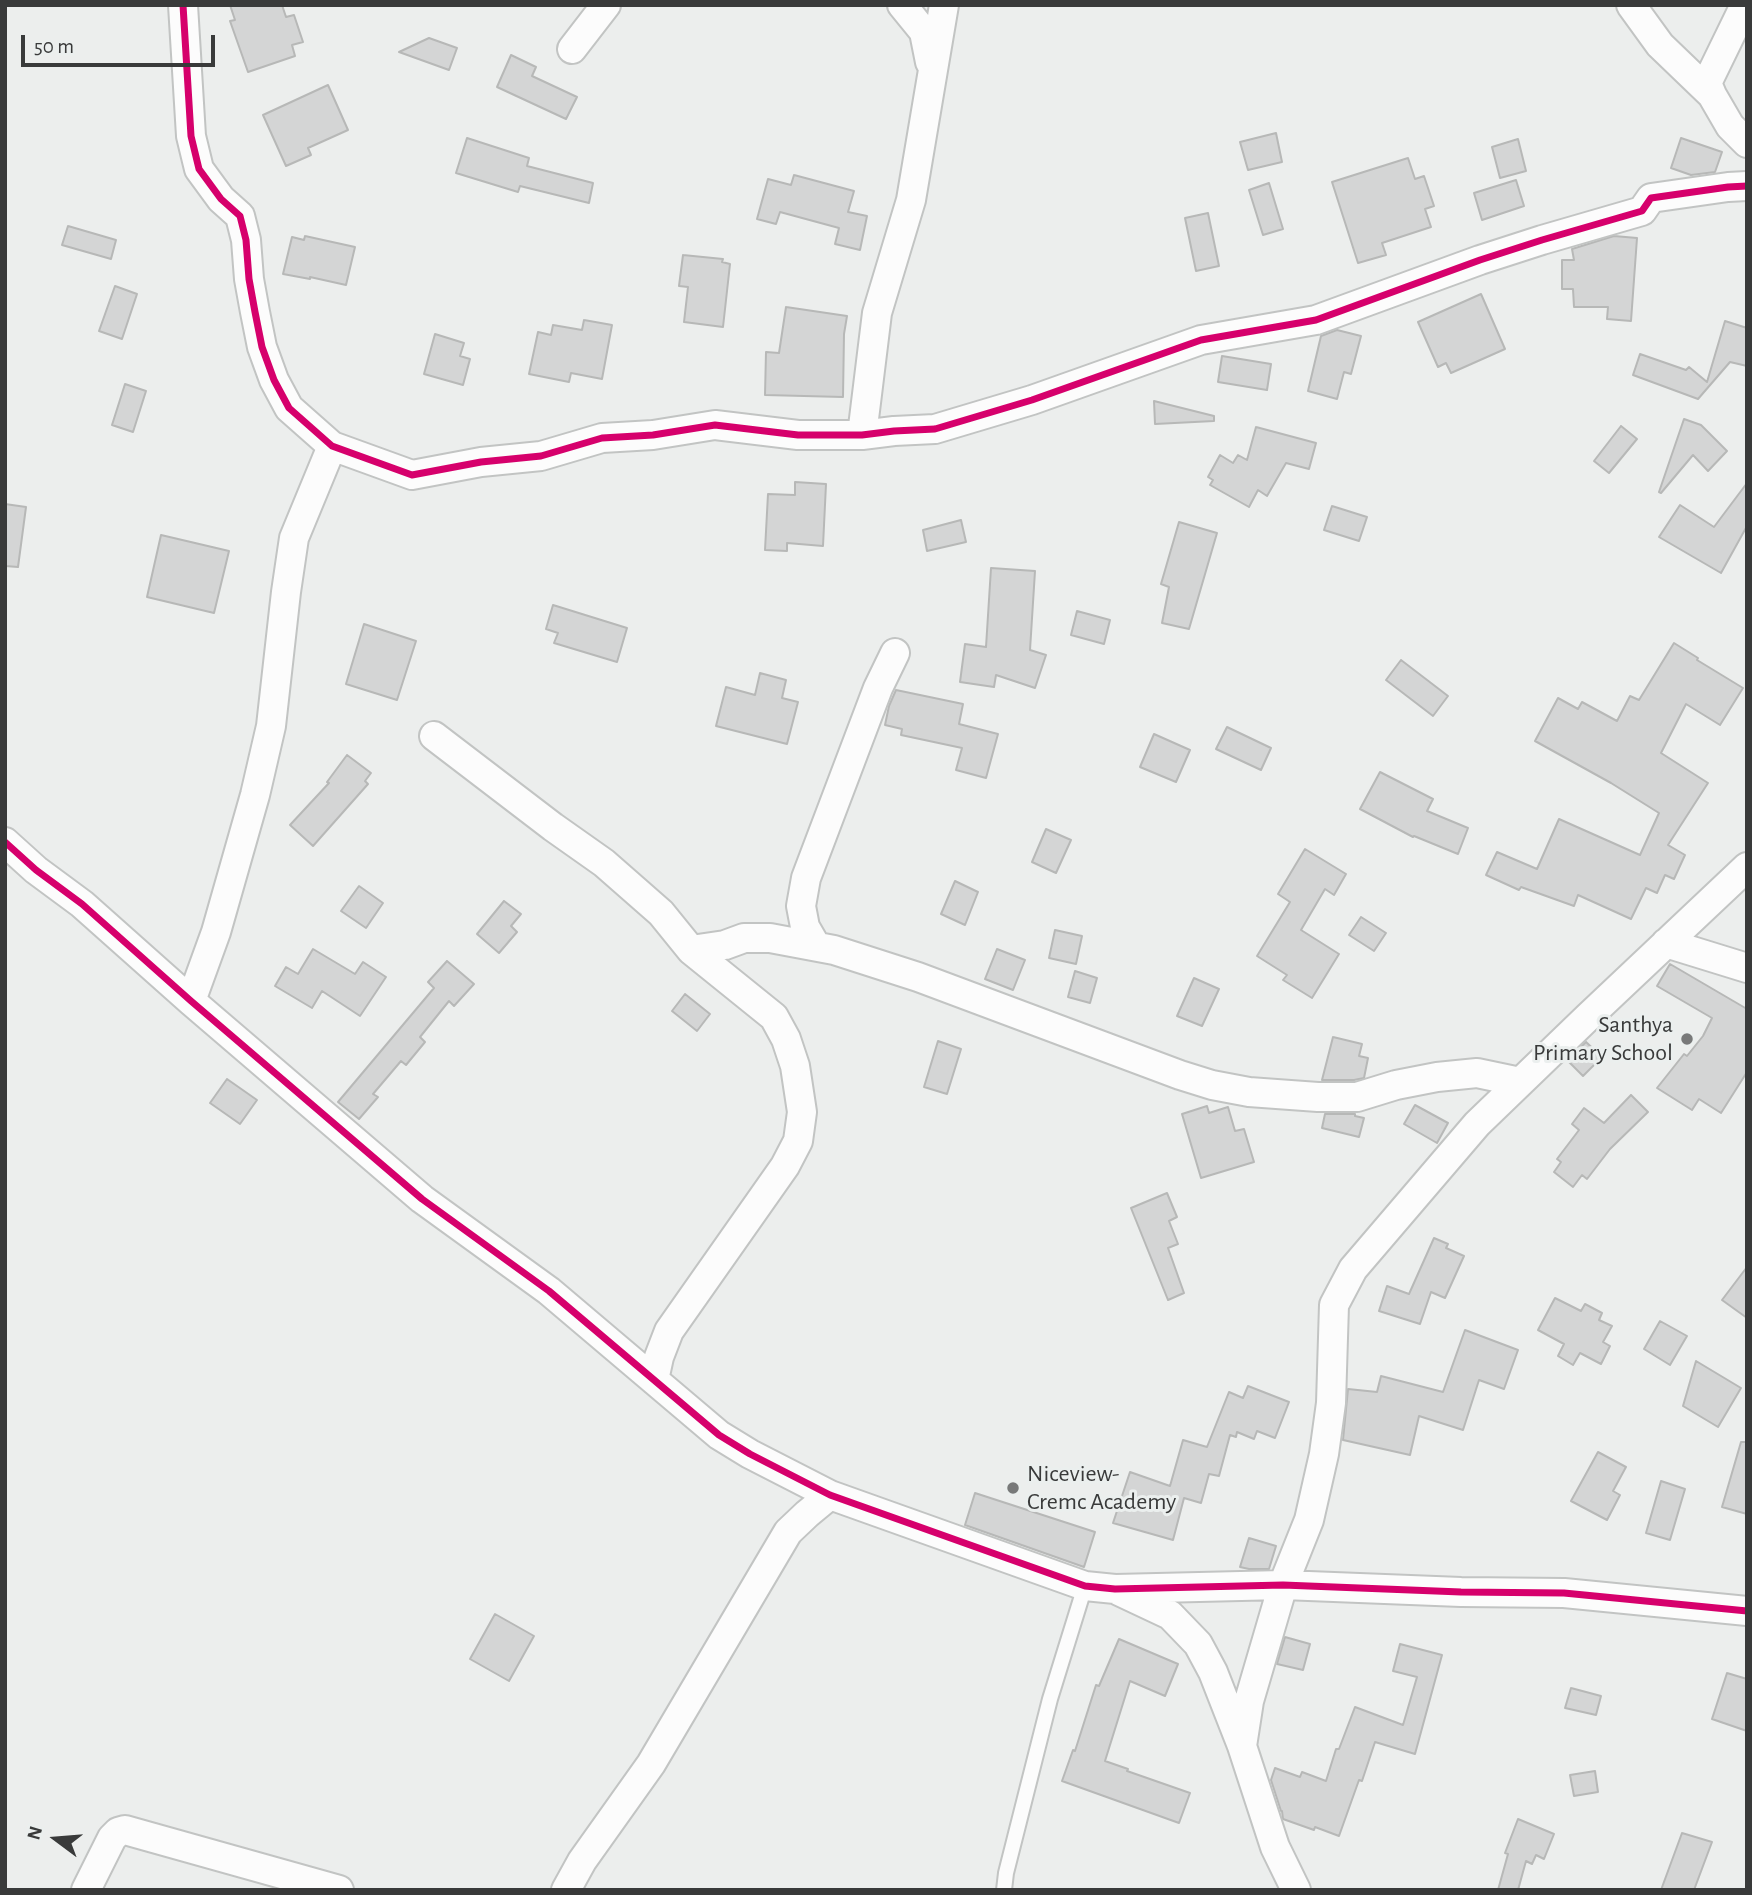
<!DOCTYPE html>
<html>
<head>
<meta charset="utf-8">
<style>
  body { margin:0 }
  #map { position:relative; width:1752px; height:1895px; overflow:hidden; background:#eceeed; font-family:"Alegreya Sans",sans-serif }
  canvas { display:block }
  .frame { position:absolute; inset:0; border:7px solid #393a3a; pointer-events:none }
  .north { position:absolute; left:21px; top:1804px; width:70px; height:70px; -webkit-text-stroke:5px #ebefee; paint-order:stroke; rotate:286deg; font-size:19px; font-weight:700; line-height:28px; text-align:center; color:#393a3a }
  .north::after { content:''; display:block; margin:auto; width:24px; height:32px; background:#393a3a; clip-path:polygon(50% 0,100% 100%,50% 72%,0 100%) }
  .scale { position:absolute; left:21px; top:35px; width:194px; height:32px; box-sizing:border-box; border:4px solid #393a3a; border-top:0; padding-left:9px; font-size:21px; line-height:24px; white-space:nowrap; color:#393a3a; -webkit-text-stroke:5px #ebefee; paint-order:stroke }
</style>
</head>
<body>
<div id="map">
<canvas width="1752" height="1895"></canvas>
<div class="frame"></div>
<div class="north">N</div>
<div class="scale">50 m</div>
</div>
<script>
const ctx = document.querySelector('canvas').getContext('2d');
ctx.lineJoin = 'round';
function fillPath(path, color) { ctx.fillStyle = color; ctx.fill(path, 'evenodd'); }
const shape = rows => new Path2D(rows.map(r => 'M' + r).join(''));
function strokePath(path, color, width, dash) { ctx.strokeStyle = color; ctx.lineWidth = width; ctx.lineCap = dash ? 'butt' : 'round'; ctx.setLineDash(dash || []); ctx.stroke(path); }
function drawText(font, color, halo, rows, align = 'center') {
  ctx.font = font + ' "Alegreya Sans",sans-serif'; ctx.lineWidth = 6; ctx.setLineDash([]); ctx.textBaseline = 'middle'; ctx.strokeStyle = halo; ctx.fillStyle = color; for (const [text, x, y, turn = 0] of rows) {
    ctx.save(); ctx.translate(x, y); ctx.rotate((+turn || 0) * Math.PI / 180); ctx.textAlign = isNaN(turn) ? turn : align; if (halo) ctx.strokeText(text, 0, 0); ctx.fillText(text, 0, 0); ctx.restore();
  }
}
const building = shape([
  [230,5,282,5,286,17,294,15,303,42,292,45,295,56,248,72,230,21,235,20,230,5],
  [429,38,457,48,449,70,399,52,429,38],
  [511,55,536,67,532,76,577,97,566,119,497,87,511,55],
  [328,85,348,130,308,148,311,155,286,166,263,115,328,85],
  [1276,133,1282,162,1248,170,1240,142,1276,133],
  [467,138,529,158,527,166,593,183,589,203,520,186,518,192,456,173,467,138],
  [1681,138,1722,152,1715,172,1691,175,1671,168,1681,138],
  [1518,139,1526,171,1500,178,1492,147,1518,139],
  [1408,158,1415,179,1424,176,1434,206,1425,209,1431,227,1382,243,1386,255,1358,263,1332,182,1408,158],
  [794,175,854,191,848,212,867,216,860,250,835,244,839,228,780,212,776,224,757,219,768,179,791,185,794,175],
  [1516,180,1524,206,1482,220,1474,193,1516,180],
  [1269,183,1283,229,1263,235,1249,190,1269,183],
  [1208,213,1219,266,1196,271,1185,218,1208,213],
  [68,226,116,240,111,259,62,245,68,226],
  [305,236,355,247,346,285,310,277,310,279,283,274,292,237,304,240,305,236],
  [1614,236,1637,238,1631,321,1607,319,1608,307,1574,307,1573,289,1562,289,1562,260,1574,260,1572,249,1614,236],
  [683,255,723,259,722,262,730,264,723,327,684,322,688,287,679,286,683,255],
  [115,286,137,294,122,339,99,331,115,286],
  [1481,294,1505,349,1451,373,1446,363,1438,367,1418,322,1481,294],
  [786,307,847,316,844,334,843,397,765,395,766,352,779,353,786,307],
  [584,320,612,325,602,379,571,373,569,382,529,374,538,332,551,335,553,325,582,330,584,320],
  [1725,321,1747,328,1747,366,1730,362,1698,399,1633,375,1640,354,1686,370,1689,367,1707,382,1725,321],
  [1337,330,1361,336,1351,374,1344,372,1337,399,1308,391,1321,336,1337,330],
  [435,334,464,343,460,356,470,359,463,385,424,374,435,334],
  [1222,356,1271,364,1267,390,1218,382,1222,356],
  [125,384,146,391,133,432,112,425,125,384],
  [1154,401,1214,416,1214,421,1155,424,1154,401],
  [1684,419,1701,425,1727,451,1708,471,1693,455,1661,493,1659,492,1684,419],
  [1621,426,1637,439,1609,473,1594,461,1621,426],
  [1256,427,1316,443,1309,469,1286,463,1267,496,1258,490,1249,507,1210,485,1213,480,1208,477,1220,455,1233,463,1238,455,1247,460,1256,427],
  [795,482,826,484,823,546,787,543,787,551,765,550,768,494,795,495,795,482],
  [1747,483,1747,526,1721,573,1659,537,1680,505,1714,527,1747,483],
  [5,504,26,507,18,567,5,566,5,504],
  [1332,506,1367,517,1359,541,1324,530,1332,506],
  [961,520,966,542,927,551,923,530,961,520],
  [1179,522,1217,533,1189,629,1162,623,1169,587,1161,584,1179,522],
  [161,535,229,551,214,613,147,597,161,535],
  [991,568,1035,571,1030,650,1046,655,1035,688,996,675,994,687,960,682,965,644,986,647,991,568],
  [553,605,627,628,617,662,554,643,558,633,546,629,553,605],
  [1077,611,1110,620,1104,644,1071,635,1077,611],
  [364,624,416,641,397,700,346,684,364,624],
  [1674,643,1698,658,1697,660,1743,688,1720,725,1686,704,1661,753,1708,783,1668,845,1685,855,1674,879,1665,875,1657,893,1646,888,1631,919,1578,895,1574,906,1521,887,1519,890,1486,875,1497,852,1537,869,1559,819,1640,855,1659,813,1611,783,1535,741,1558,698,1578,709,1582,702,1617,721,1630,696,1639,700,1674,643],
  [1401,660,1448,696,1433,716,1386,680,1401,660],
  [760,673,786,680,782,698,798,702,787,744,716,726,726,687,755,695,760,673],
  [896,690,963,704,959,724,998,734,986,778,956,770,962,748,901,735,902,729,885,725,889,706,896,690],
  [1227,727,1271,748,1261,770,1216,749,1227,727],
  [1154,734,1190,750,1176,782,1140,767,1154,734],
  [347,755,371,773,365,781,368,784,313,846,290,825,329,783,327,782,347,755],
  [1380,772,1433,799,1427,811,1468,828,1458,854,1414,836,1413,837,1360,809,1380,772],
  [1046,829,1071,840,1056,873,1032,862,1046,829],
  [1305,849,1346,874,1334,895,1325,889,1301,930,1339,954,1312,998,1283,980,1287,975,1257,956,1290,902,1278,894,1305,849],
  [955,881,978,892,965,925,941,914,955,881],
  [359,886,383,903,366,928,341,911,359,886],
  [504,901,521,914,511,926,517,932,499,953,477,934,504,901],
  [1361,917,1386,933,1374,951,1349,935,1361,917],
  [1055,930,1082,936,1076,964,1049,958,1055,930],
  [313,949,355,974,363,962,386,977,360,1016,322,991,312,1008,275,986,286,967,298,974,313,949],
  [997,949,1025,960,1013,990,985,979,997,949],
  [447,961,474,984,454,1006,449,1001,420,1037,425,1042,406,1065,401,1061,373,1094,378,1097,359,1119,338,1102,434,988,428,982,447,961],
  [1670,964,1747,1009,1747,1072,1721,1113,1699,1099,1692,1110,1657,1088,1684,1054,1687,1056,1703,1036,1712,1018,1657,986,1670,964],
  [1075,971,1097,978,1090,1003,1068,997,1075,971],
  [1194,978,1219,989,1202,1026,1177,1016,1194,978],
  [685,994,710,1014,697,1031,672,1011,685,994],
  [1333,1037,1362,1044,1359,1056,1368,1058,1364,1078,1354,1080,1322,1080,1333,1037],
  [938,1041,961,1049,947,1094,924,1087,938,1041],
  [1586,1042,1602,1057,1583,1076,1567,1060,1586,1042],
  [227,1079,257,1100,240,1124,210,1103,227,1079],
  [1631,1095,1648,1112,1610,1149,1587,1179,1582,1175,1573,1187,1554,1172,1561,1162,1557,1159,1579,1130,1572,1124,1584,1108,1604,1123,1631,1095],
  [1415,1105,1448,1123,1437,1143,1404,1124,1415,1105],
  [1207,1106,1209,1113,1228,1107,1235,1131,1244,1129,1254,1162,1201,1178,1182,1114,1207,1106],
  [1325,1114,1355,1114,1355,1116,1364,1118,1359,1137,1322,1128,1325,1114],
  [1167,1193,1177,1217,1169,1221,1178,1244,1168,1248,1184,1293,1168,1300,1131,1208,1167,1193],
  [1434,1238,1448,1244,1446,1248,1464,1256,1445,1298,1431,1292,1420,1324,1379,1311,1387,1286,1409,1294,1434,1238],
  [1747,1267,1747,1318,1722,1300,1747,1267],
  [1555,1298,1581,1311,1585,1304,1602,1313,1599,1320,1612,1326,1603,1342,1610,1346,1601,1364,1580,1353,1573,1365,1558,1356,1564,1344,1538,1330,1555,1298],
  [1660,1321,1687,1336,1670,1365,1644,1349,1660,1321],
  [1465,1330,1518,1350,1504,1389,1479,1380,1463,1430,1419,1416,1410,1455,1343,1440,1348,1389,1377,1392,1381,1376,1443,1392,1465,1330],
  [1696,1361,1741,1388,1718,1427,1683,1406,1696,1361],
  [1248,1386,1289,1402,1275,1438,1257,1431,1254,1439,1237,1432,1236,1437,1230,1435,1219,1476,1209,1474,1201,1503,1184,1498,1173,1540,1113,1523,1130,1472,1170,1486,1183,1440,1207,1447,1229,1392,1243,1398,1248,1386],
  [1741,1442,1747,1442,1747,1514,1722,1507,1741,1442],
  [1598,1452,1626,1467,1613,1491,1620,1495,1607,1520,1571,1501,1598,1452],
  [1661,1481,1685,1489,1670,1540,1646,1533,1661,1481],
  [975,1493,1095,1532,1084,1567,965,1525,975,1493],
  [1249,1538,1276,1546,1269,1569,1249,1569,1240,1567,1249,1538],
  [495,1614,534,1636,509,1681,470,1659,495,1614],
  [1285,1637,1310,1644,1303,1670,1277,1664,1285,1637],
  [1119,1639,1178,1664,1165,1696,1130,1681,1105,1761,1128,1769,1127,1771,1190,1793,1179,1823,1062,1781,1073,1750,1075,1751,1096,1685,1099,1686,1119,1639],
  [1400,1644,1442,1655,1415,1754,1375,1742,1362,1781,1359,1780,1339,1836,1315,1827,1314,1830,1283,1819,1282,1811,1281,1811,1271,1780,1275,1768,1300,1777,1302,1772,1326,1781,1336,1749,1339,1749,1355,1707,1403,1725,1417,1677,1393,1671,1400,1644],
  [1727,1673,1747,1679,1747,1731,1712,1719,1727,1673],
  [1571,1688,1601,1696,1596,1715,1565,1708,1571,1688],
  [1595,1771,1598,1792,1574,1796,1570,1775,1595,1771],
  [1518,1819,1554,1834,1544,1859,1536,1855,1532,1864,1526,1861,1518,1890,1498,1890,1508,1854,1505,1853,1518,1819],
  [1682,1833,1712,1842,1694,1890,1661,1890,1682,1833]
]);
const service = shape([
  [1004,1890,1006,1873,1050,1699,1085,1586]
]);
const minor = shape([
  [183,5,191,136,199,169,221,199,240,216,246,240,249,279,255,312,262,347,274,380,289,408,332,446,412,475,481,462,541,456,602,438,653,435,715,425,798,435,862,435,894,431,935,429,1032,400,1201,340,1316,320,1480,260,1542,240,1642,211,1651,198,1728,187,1747,186],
  [902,5,924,32,930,62],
  [1631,5,1660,45,1712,95,1730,126,1747,143],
  [572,49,606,5],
  [1712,95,1707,83,1745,5],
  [862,435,877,313,911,200,944,5],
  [434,736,553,827,604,863,661,913,691,950,774,1017,786,1039,795,1066,802,1112,798,1141,785,1166,669,1331,659,1357,654,1380],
  [5,842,36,870,82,904,191,1001,422,1199,549,1291,719,1435,750,1454,830,1495,1085,1586,1115,1589,1283,1585,1461,1592,1564,1593,1747,1611],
  [1666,943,1747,968],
  [816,946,805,927,801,906,806,878,878,688,895,653],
  [691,950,725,945,744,938,770,938,834,950,918,977,1180,1075,1212,1085,1249,1092,1318,1097,1357,1097,1396,1085,1437,1077,1477,1073,1520,1082],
  [191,1001,216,932,255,795,271,726,286,592,294,538,332,446],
  [1119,1591,1170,1615,1198,1644,1213,1672,1242,1746,1275,1847,1296,1890],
  [1242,1746,1249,1701,1283,1585,1309,1520,1324,1454,1331,1403,1334,1305,1353,1269,1477,1124,1588,1017,1747,867],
  [86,1890,112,1838,118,1832,125,1830,339,1890],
  [566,1890,582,1861,651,1764,788,1532,807,1514,830,1495]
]);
const cycleway = shape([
  [183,5,191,136,199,169,221,199,240,216,246,240,249,279,255,312,262,347,274,380,289,408,332,446,412,475,481,462,541,456,602,438,653,435,715,425,798,435,862,435,894,431,935,429,1032,400,1201,340,1316,320,1480,260,1542,240,1642,211,1651,198,1728,187,1747,186],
  [5,842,36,870,82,904,191,1001,422,1199,549,1291,719,1435,750,1454,830,1495,1085,1586,1115,1589,1283,1585,1461,1592,1564,1593,1747,1611]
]);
const markers = [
  [1687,1039,7,"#787979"],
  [1013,1488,7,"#787979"]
];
const poiNames = [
  ["Santhya",1673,1025],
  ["Primary School",1673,1053],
  ["Niceview-",1027,1474,"left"],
  ["Cremc Academy",1027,1502,"left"]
];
fillPath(building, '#d4d5d5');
strokePath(building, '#b7b8b7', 2);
strokePath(service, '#c2c4c3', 18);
strokePath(minor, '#c2c4c3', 32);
strokePath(service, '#fcfcfc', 14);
strokePath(minor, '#fcfcfc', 28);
strokePath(cycleway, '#d6006c', 7);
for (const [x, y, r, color] of markers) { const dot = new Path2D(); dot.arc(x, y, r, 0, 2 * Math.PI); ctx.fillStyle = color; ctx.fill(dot); strokePath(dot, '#ebefee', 2.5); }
drawText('24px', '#393a3a', '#ebefee', poiNames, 'right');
</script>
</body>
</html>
